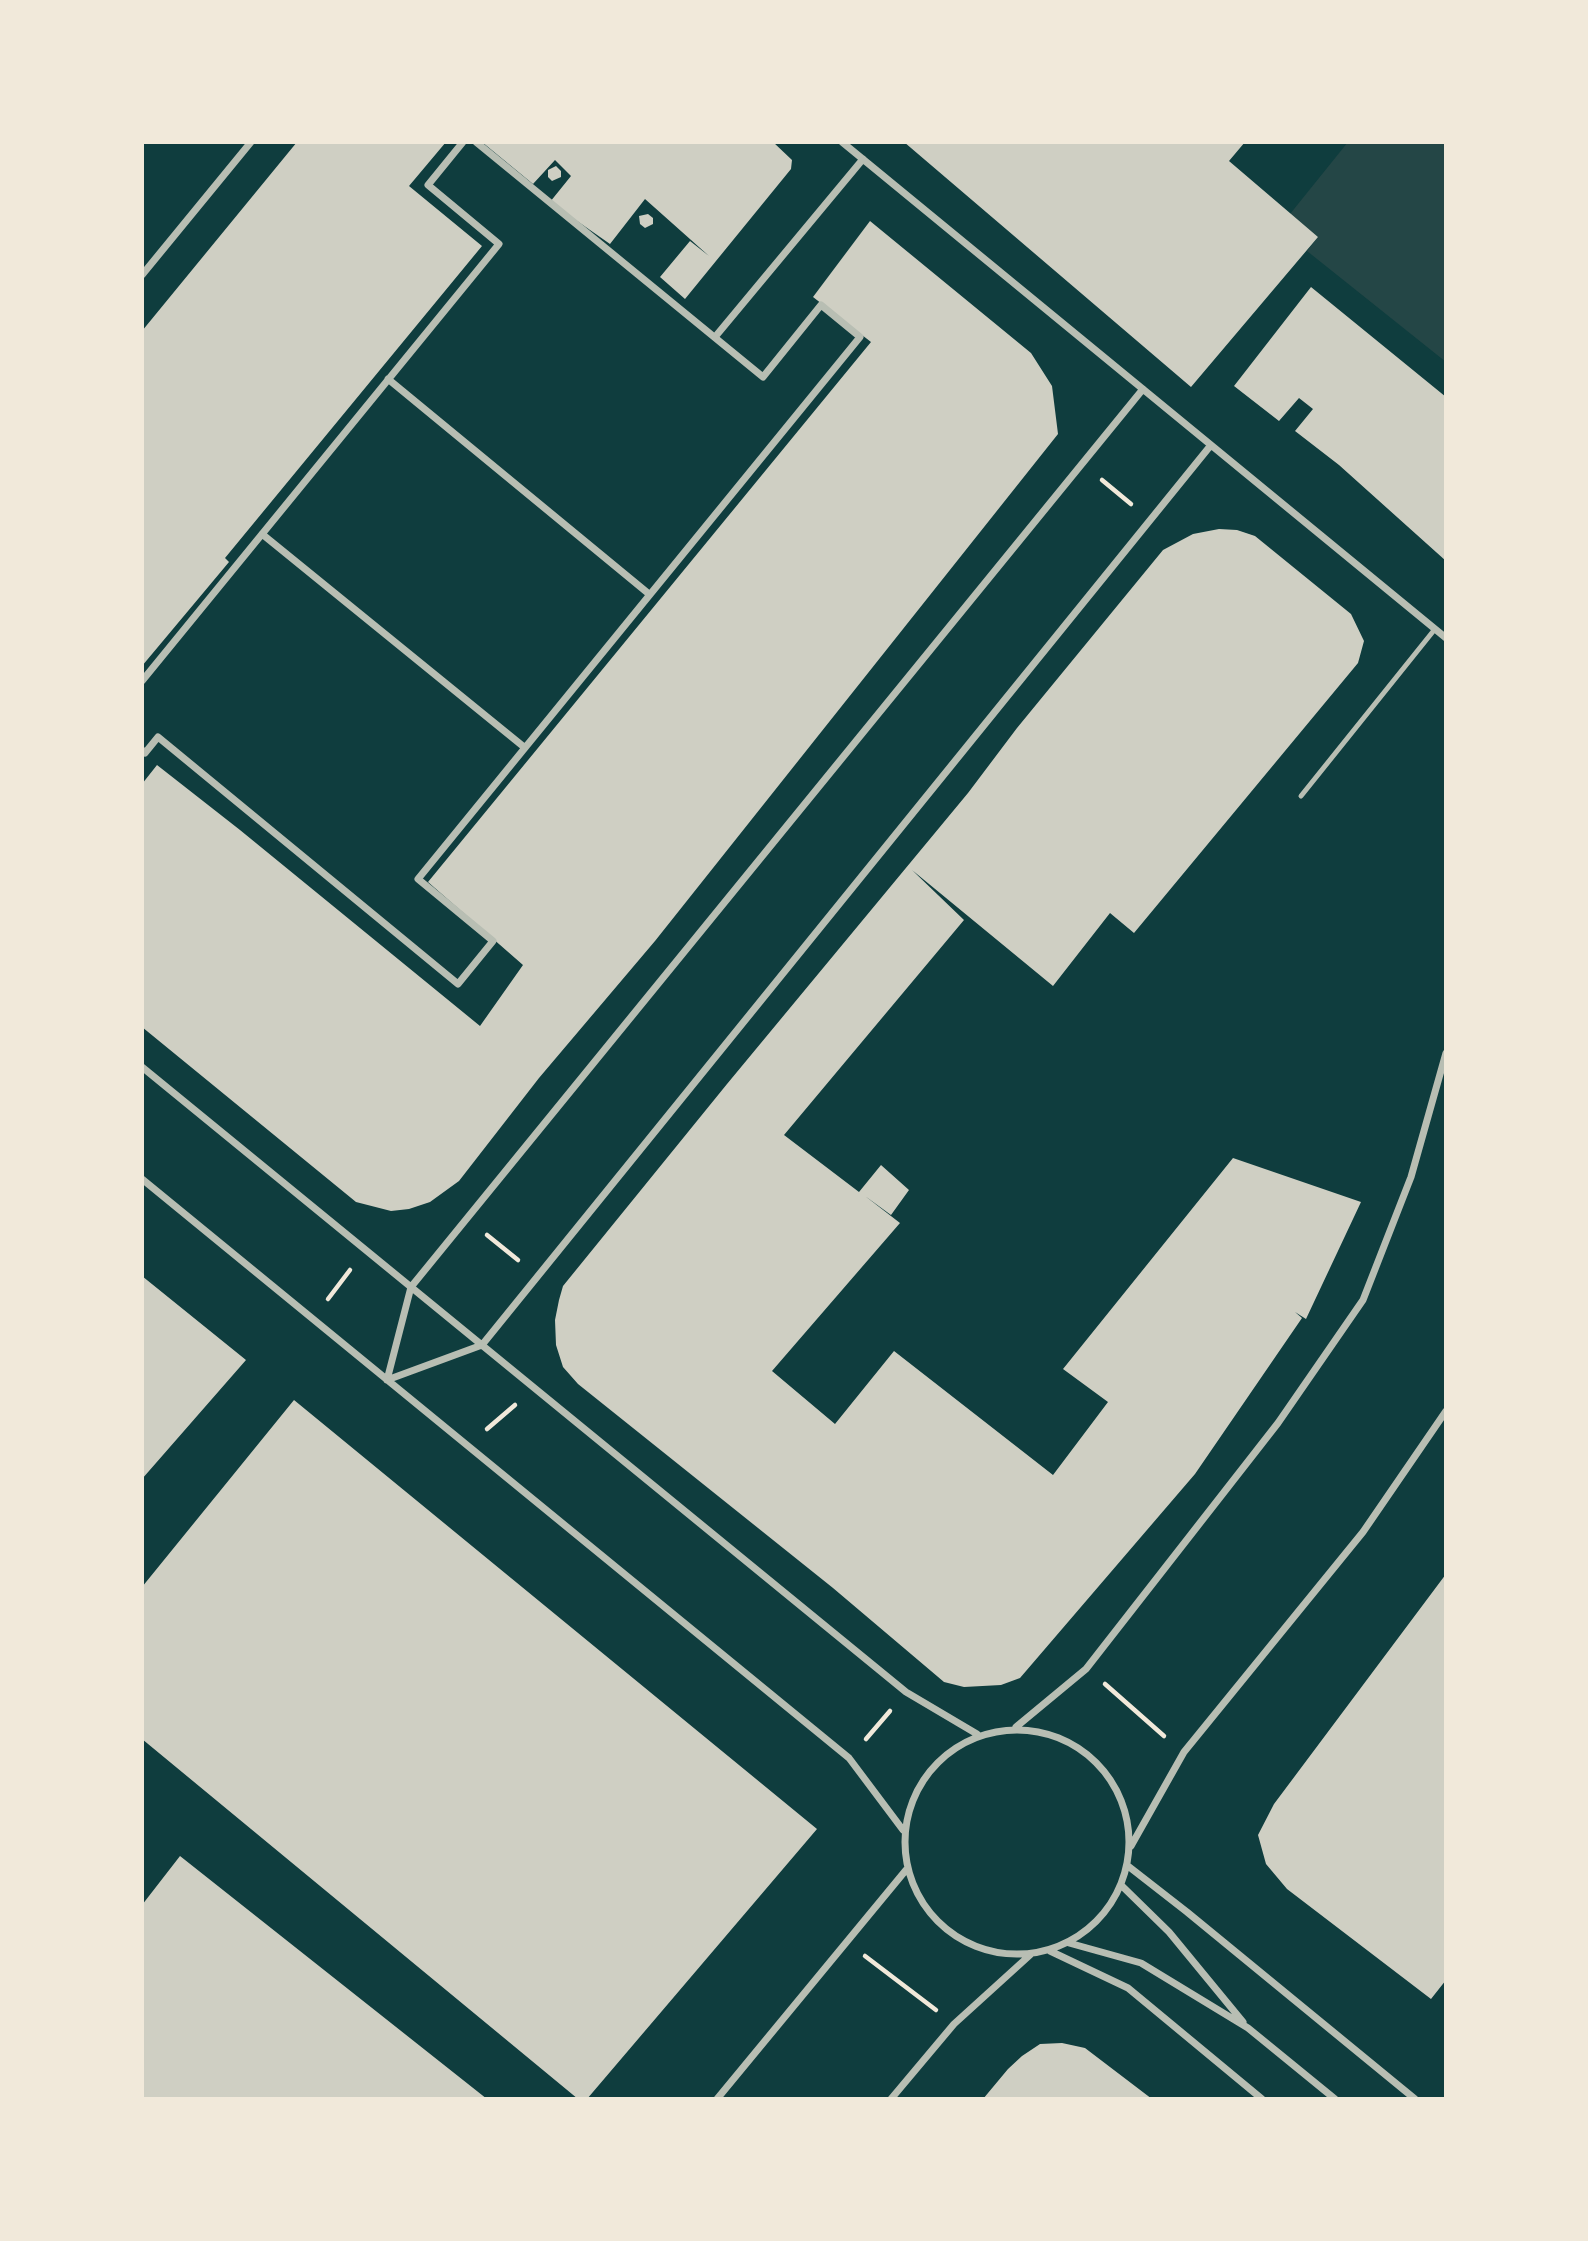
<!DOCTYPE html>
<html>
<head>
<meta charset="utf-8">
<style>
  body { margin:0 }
  #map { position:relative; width:1588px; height:2241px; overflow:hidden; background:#0f3d3e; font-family:Georgia,serif }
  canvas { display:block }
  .frame { position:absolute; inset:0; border:144px solid #f1e9da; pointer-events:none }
</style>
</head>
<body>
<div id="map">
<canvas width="1588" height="2241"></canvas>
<div class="frame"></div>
</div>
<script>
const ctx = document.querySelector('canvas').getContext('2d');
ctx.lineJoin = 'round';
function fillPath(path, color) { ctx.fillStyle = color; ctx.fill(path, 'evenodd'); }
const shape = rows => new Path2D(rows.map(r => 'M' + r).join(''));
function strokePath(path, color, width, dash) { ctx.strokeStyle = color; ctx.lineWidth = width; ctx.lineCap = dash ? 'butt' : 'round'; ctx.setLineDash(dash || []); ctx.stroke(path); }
const green = shape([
  [1348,142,1446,142,1446,362,1307,251,1318,237,1290,214]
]);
const building = shape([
  [297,142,446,142,409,186,482,246,225,558,229,562,142,666,142,331],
  [482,142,773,142,792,160,791,169,685,299,660,277,690,241,709,256,645,199,610,244,550,202,571,176,555,160,533,184],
  [904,142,1245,142,1229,161,1318,237,1191,387],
  [556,166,561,171,561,177,552,181,548,177,548,170],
  [648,214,653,218,653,224,645,228,640,224,639,216],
  [870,221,1031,353,1052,386,1058,434,655,941,539,1078,459,1181,430,1202,409,1209,391,1211,356,1202,142,1027,142,784,157,765,240,830,480,1026,523,965,428,882,871,342,813,297],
  [1311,287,1446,397,1446,561,1339,465,1295,431,1313,409,1299,398,1279,421,1234,386],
  [1219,529,1237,530,1255,536,1351,614,1364,641,1358,663,1134,933,1110,913,1053,986,912,870,964,920,784,1135,859,1192,881,1165,909,1190,891,1215,865,1196,900,1223,772,1371,835,1424,894,1351,1053,1475,1108,1402,1063,1369,1233,1158,1361,1202,1306,1319,1295,1312,1302,1318,1195,1474,1020,1678,1001,1685,964,1687,944,1682,833,1588,578,1384,563,1367,556,1345,555,1320,559,1300,563,1286,727,1084,968,793,1017,728,1163,550,1193,534],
  [142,1276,246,1360,142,1479],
  [294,1400,817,1829,587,2099,578,2099,142,1739,142,1587],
  [1446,1574,1446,1980,1431,1999,1287,1889,1266,1864,1258,1835,1274,1804],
  [180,1856,487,2099,142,2099,142,1905],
  [1062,2043,1085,2048,1152,2099,983,2099,1008,2069,1022,2056,1040,2044]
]);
const path = shape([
  [1102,480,1131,504],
  [487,1235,518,1260],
  [328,1299,350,1270],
  [487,1429,515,1405],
  [1105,1684,1164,1736],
  [866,1739,890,1711],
  [865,1956,936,2010]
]);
const service = shape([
  [1301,796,1435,629]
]);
const minor = shape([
  [842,142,1446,638],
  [142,275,251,142],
  [715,337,863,159],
  [388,379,649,594],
  [262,534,524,747],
  [142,681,499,244,428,185,463,142],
  [142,750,145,753,158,737,458,984,493,941,418,879,860,337,821,305,763,377,476,142],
  [142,1067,906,1692,977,1734],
  [142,1179,849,1758,903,1830],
  [482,1345,1211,445],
  [387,1380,411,1287,1143,389],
  [387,1380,482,1345],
  [1016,1727,1086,1669,1278,1423,1363,1300,1411,1177,1446,1053],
  '905 1842a112 112 0 1 1 224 0a112 112 0 1 1-224 0Z',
  [1131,1846,1184,1752,1363,1532,1446,1411],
  [1128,1866,1187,1912,1415,2099],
  [1122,1886,1169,1932,1243,2022],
  [1069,1943,1141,1963,1248,2028,1335,2099],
  [1050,1951,1128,1988,1262,2099],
  [717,2099,906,1870],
  [891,2099,954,2024,1030,1955]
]);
fillPath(green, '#244646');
fillPath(building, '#cfcfc3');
strokePath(path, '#f1e9da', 4.5);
strokePath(service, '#b8beb3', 5);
strokePath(minor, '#b8beb3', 7);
</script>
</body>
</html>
